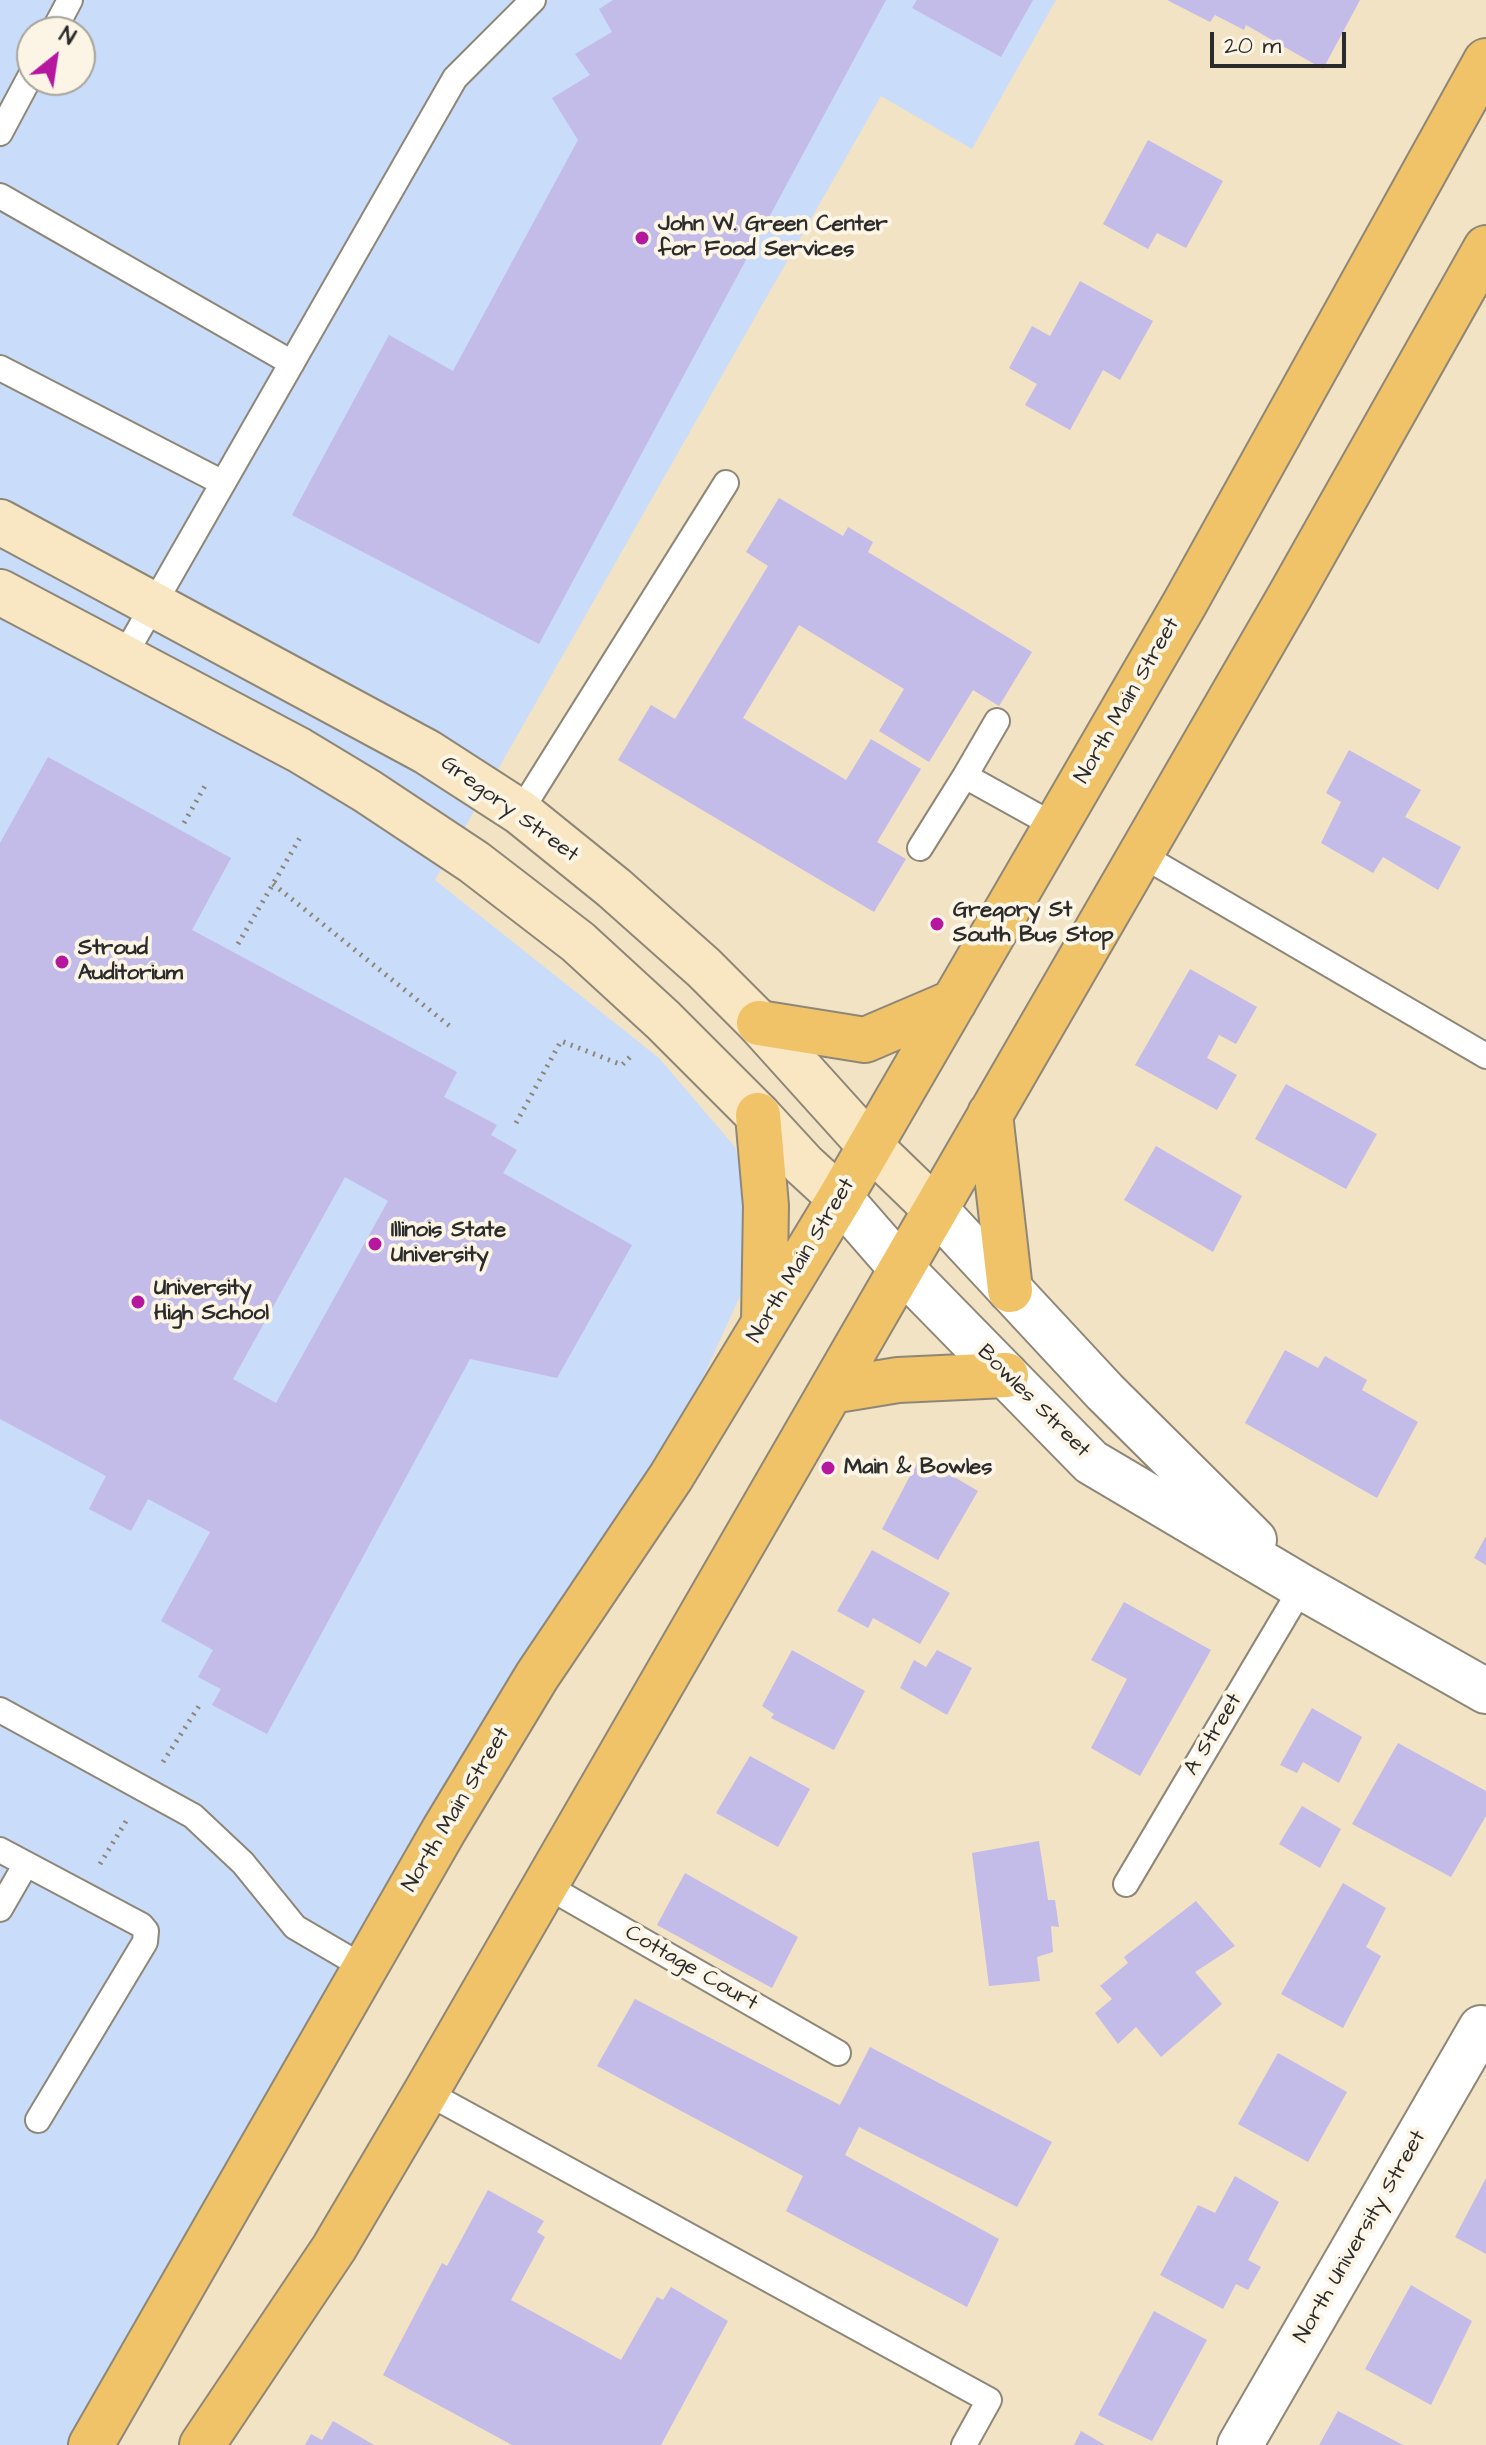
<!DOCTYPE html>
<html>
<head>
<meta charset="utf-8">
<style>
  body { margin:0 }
  #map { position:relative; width:1486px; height:2445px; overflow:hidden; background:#f2e3c5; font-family:"Architects Daughter",sans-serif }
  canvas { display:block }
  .north { position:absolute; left:16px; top:16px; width:80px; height:80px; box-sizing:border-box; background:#fcf5e5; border:2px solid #a8a49b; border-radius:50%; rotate:30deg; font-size:22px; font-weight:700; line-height:32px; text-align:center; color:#2b2b2b }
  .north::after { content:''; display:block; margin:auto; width:28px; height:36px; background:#b5179e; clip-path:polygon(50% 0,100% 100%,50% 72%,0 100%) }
  .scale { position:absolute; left:1210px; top:32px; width:136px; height:36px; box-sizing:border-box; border:4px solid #2b2b2b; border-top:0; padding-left:10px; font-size:24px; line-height:28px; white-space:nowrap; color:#2b2b2b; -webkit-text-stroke:6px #fcf5e5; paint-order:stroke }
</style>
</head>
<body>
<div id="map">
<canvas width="1486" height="2445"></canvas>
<div class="north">N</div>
<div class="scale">20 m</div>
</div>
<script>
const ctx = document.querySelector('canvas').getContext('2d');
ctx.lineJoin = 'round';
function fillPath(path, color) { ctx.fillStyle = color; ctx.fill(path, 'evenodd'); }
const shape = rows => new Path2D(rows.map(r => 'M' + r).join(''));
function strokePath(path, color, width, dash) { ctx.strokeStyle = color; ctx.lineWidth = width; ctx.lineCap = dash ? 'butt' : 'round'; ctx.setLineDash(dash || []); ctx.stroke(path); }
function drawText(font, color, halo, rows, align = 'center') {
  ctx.font = font + ' "Architects Daughter",sans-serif'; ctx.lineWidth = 8; ctx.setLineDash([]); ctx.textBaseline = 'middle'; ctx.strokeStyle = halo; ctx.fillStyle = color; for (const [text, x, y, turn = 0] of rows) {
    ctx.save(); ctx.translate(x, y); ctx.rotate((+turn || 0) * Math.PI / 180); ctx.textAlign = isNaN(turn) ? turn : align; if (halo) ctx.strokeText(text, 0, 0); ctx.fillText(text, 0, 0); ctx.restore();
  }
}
const built = shape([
  [0,0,1056,0,972,149,881,96,435,880,659,1058,735,1147,751,1213,750,1274,701,1382,86,2445,0,2445],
  [32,32,80,32,80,80,32,80]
]);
const building = shape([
  [613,0,886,0,539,644,292,515,389,335,453,371,578,140,552,98,590,75,575,54,612,32,599,9],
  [917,0,1033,0,1001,57,912,8],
  [1167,0,1360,0,1323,69,1246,25,1244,30,1215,15,1210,22],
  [1148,140,1223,181,1186,248,1157,233,1148,249,1103,224],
  [1080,281,1153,321,1120,380,1103,370,1070,430,1025,405,1037,384,1009,368,1032,326,1050,336],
  [779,498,843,536,848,527,873,542,868,552,1032,652,999,706,973,690,929,762,879,731,904,689,799,625,743,718,846,780,871,739,921,769,877,842,906,859,874,912,618,760,651,705,675,719,768,566,746,552],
  [1349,750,1421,790,1405,817,1461,847,1438,890,1383,857,1373,873,1321,843,1341,802,1326,793],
  [48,757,231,858,192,930,457,1072,444,1097,497,1125,491,1135,517,1150,503,1173,632,1245,557,1378,470,1359,267,1734,212,1705,221,1689,198,1677,213,1650,161,1621,210,1532,148,1499,131,1531,89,1509,106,1476,0,1419,0,843],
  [345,1177,388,1201,276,1403,233,1379],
  [1190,969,1257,1007,1236,1044,1219,1035,1207,1058,1237,1075,1217,1110,1135,1065],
  [1286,1084,1377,1134,1346,1189,1255,1139],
  [1156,1146,1242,1196,1213,1252,1124,1200],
  [1285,1350,1318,1368,1325,1356,1367,1380,1362,1390,1418,1422,1377,1498,1245,1423],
  [920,1457,978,1491,938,1560,882,1529],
  [1486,1536,1486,1565,1474,1558],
  [872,1550,950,1593,920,1644,873,1618,868,1628,837,1611],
  [1124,1602,1211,1650,1140,1776,1091,1748,1127,1679,1091,1660],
  [792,1650,865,1691,834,1750,771,1718,774,1714,762,1706],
  [937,1650,972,1668,947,1715,900,1688,914,1660,926,1667],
  [1312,1708,1362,1737,1339,1783,1303,1762,1297,1773,1280,1765],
  [1398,1743,1486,1791,1486,1816,1451,1877,1352,1824],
  [750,1756,810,1789,778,1847,716,1813],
  [1302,1806,1341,1829,1320,1868,1279,1844],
  [1039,1841,1048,1900,1055,1900,1059,1927,1051,1926,1053,1952,1037,1957,1040,1981,989,1986,972,1853],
  [685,1873,798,1937,772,1988,657,1925],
  [1343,1883,1386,1908,1366,1947,1381,1956,1343,2028,1281,1994],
  [1196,1901,1235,1946,1195,1972,1222,2004,1161,2057,1136,2027,1118,2044,1095,2013,1112,1999,1100,1986,1128,1963,1124,1957],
  [635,1999,840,2105,870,2047,1052,2142,1017,2207,859,2127,845,2155,999,2239,967,2307,786,2211,803,2176,597,2066],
  [1278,2053,1347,2092,1308,2162,1238,2124],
  [1235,2176,1279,2202,1248,2260,1261,2267,1248,2290,1236,2284,1223,2309,1160,2275,1198,2205,1215,2213],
  [1486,2178,1486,2254,1455,2237],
  [488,2190,544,2221,537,2232,545,2237,511,2300,621,2360,657,2297,663,2300,671,2287,728,2321,661,2445,512,2445,383,2375,442,2263,447,2266],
  [1411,2285,1472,2321,1431,2405,1365,2369],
  [1154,2311,1207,2340,1152,2441,1098,2415],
  [1338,2411,1403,2445,1319,2445],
  [333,2421,374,2445,305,2445,311,2434,322,2440],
  [1081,2431,1105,2445,1074,2445]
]);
const path = shape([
  [184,823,206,784],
  [273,884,452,1028],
  [238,944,301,836],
  [516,1123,561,1041,622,1065,633,1054],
  [163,1762,199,1706],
  [100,1864,128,1818]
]);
const service = shape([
  [53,32,70,0],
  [0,133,32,73],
  [0,196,292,363],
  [0,368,223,483],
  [124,656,455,78,533,0],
  [997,721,965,776,1055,826],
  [520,812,726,483],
  [920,848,965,776],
  [1140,854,1486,1056],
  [0,1710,193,1816,243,1863,295,1927,365,1968],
  [0,1850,141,1925,146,1931,145,1942,38,2120],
  [1126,1884,1302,1587],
  [545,1885,838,2053],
  [0,1909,26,1864],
  [426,2092,989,2400,964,2445]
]);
const minor = shape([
  [840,1198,901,1268,1091,1462,1302,1587,1486,1691],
  [935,1209,1105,1392,1254,1540],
  [1240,2445,1481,2028]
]);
const secondary = shape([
  [0,522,427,752,520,812,614,888,704,968,759,1023,870,1146,935,1209],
  [0,592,299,750,367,791,474,862,578,942,663,1020,758,1115,804,1165,840,1198]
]);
const primary = shape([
  [759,1023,865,1040,954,1002],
  [990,1114,1010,1290],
  [758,1115,766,1206,764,1321],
  [831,1391,898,1380,1006,1375],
  [91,2445,444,1830,537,1676,671,1477,840,1198,1185,603,1486,61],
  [202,2445,334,2248,426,2092,1291,594,1486,248]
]);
const markers = [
  [642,238,8,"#b5179e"],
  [937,924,8,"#b5179e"],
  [62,962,8,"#b5179e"],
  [375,1244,8,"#b5179e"],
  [138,1302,8,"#b5179e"],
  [828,1468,8,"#b5179e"]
];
const poiNames = [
  ["John W. Green Center",658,225],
  ["for Food Services",658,250],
  ["Gregory St",953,911],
  ["South Bus Stop",953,936],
  ["Stroud",78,949],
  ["Auditorium",78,974],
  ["Illinois State",391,1231],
  ["University",391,1256],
  ["University",154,1289],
  ["High School",154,1314],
  ["Main & Bowles",844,1468]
];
const streetNames = [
  ["North Main Street",1128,701,-60],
  ["Gregory Street",509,810,36],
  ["North Main Street",802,1261,-59],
  ["Bowles Street",1033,1402,45],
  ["A Street",1214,1735,-59],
  ["North Main Street",457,1810,-59],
  ["Cottage Court",691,1969,30],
  ["North University Street",1361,2237,-60]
];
fillPath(built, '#c9dcf9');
fillPath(building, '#c3bbe8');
strokePath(service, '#8e8778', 28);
strokePath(minor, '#8e8778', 48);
strokePath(secondary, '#8e8778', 48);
strokePath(primary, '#8e8778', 48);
strokePath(path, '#8e8778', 5, [2, 6]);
strokePath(service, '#fff', 24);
strokePath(minor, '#fff', 44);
strokePath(secondary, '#f9e7c3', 44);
strokePath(primary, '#f1c369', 44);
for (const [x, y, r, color] of markers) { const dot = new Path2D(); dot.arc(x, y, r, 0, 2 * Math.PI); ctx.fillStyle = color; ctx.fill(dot); strokePath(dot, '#fcf5e5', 3); }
drawText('bold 22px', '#2b2b2b', '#fcf5e5', poiNames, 'left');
drawText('22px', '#2b2b2b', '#fcf5e5', streetNames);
</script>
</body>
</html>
